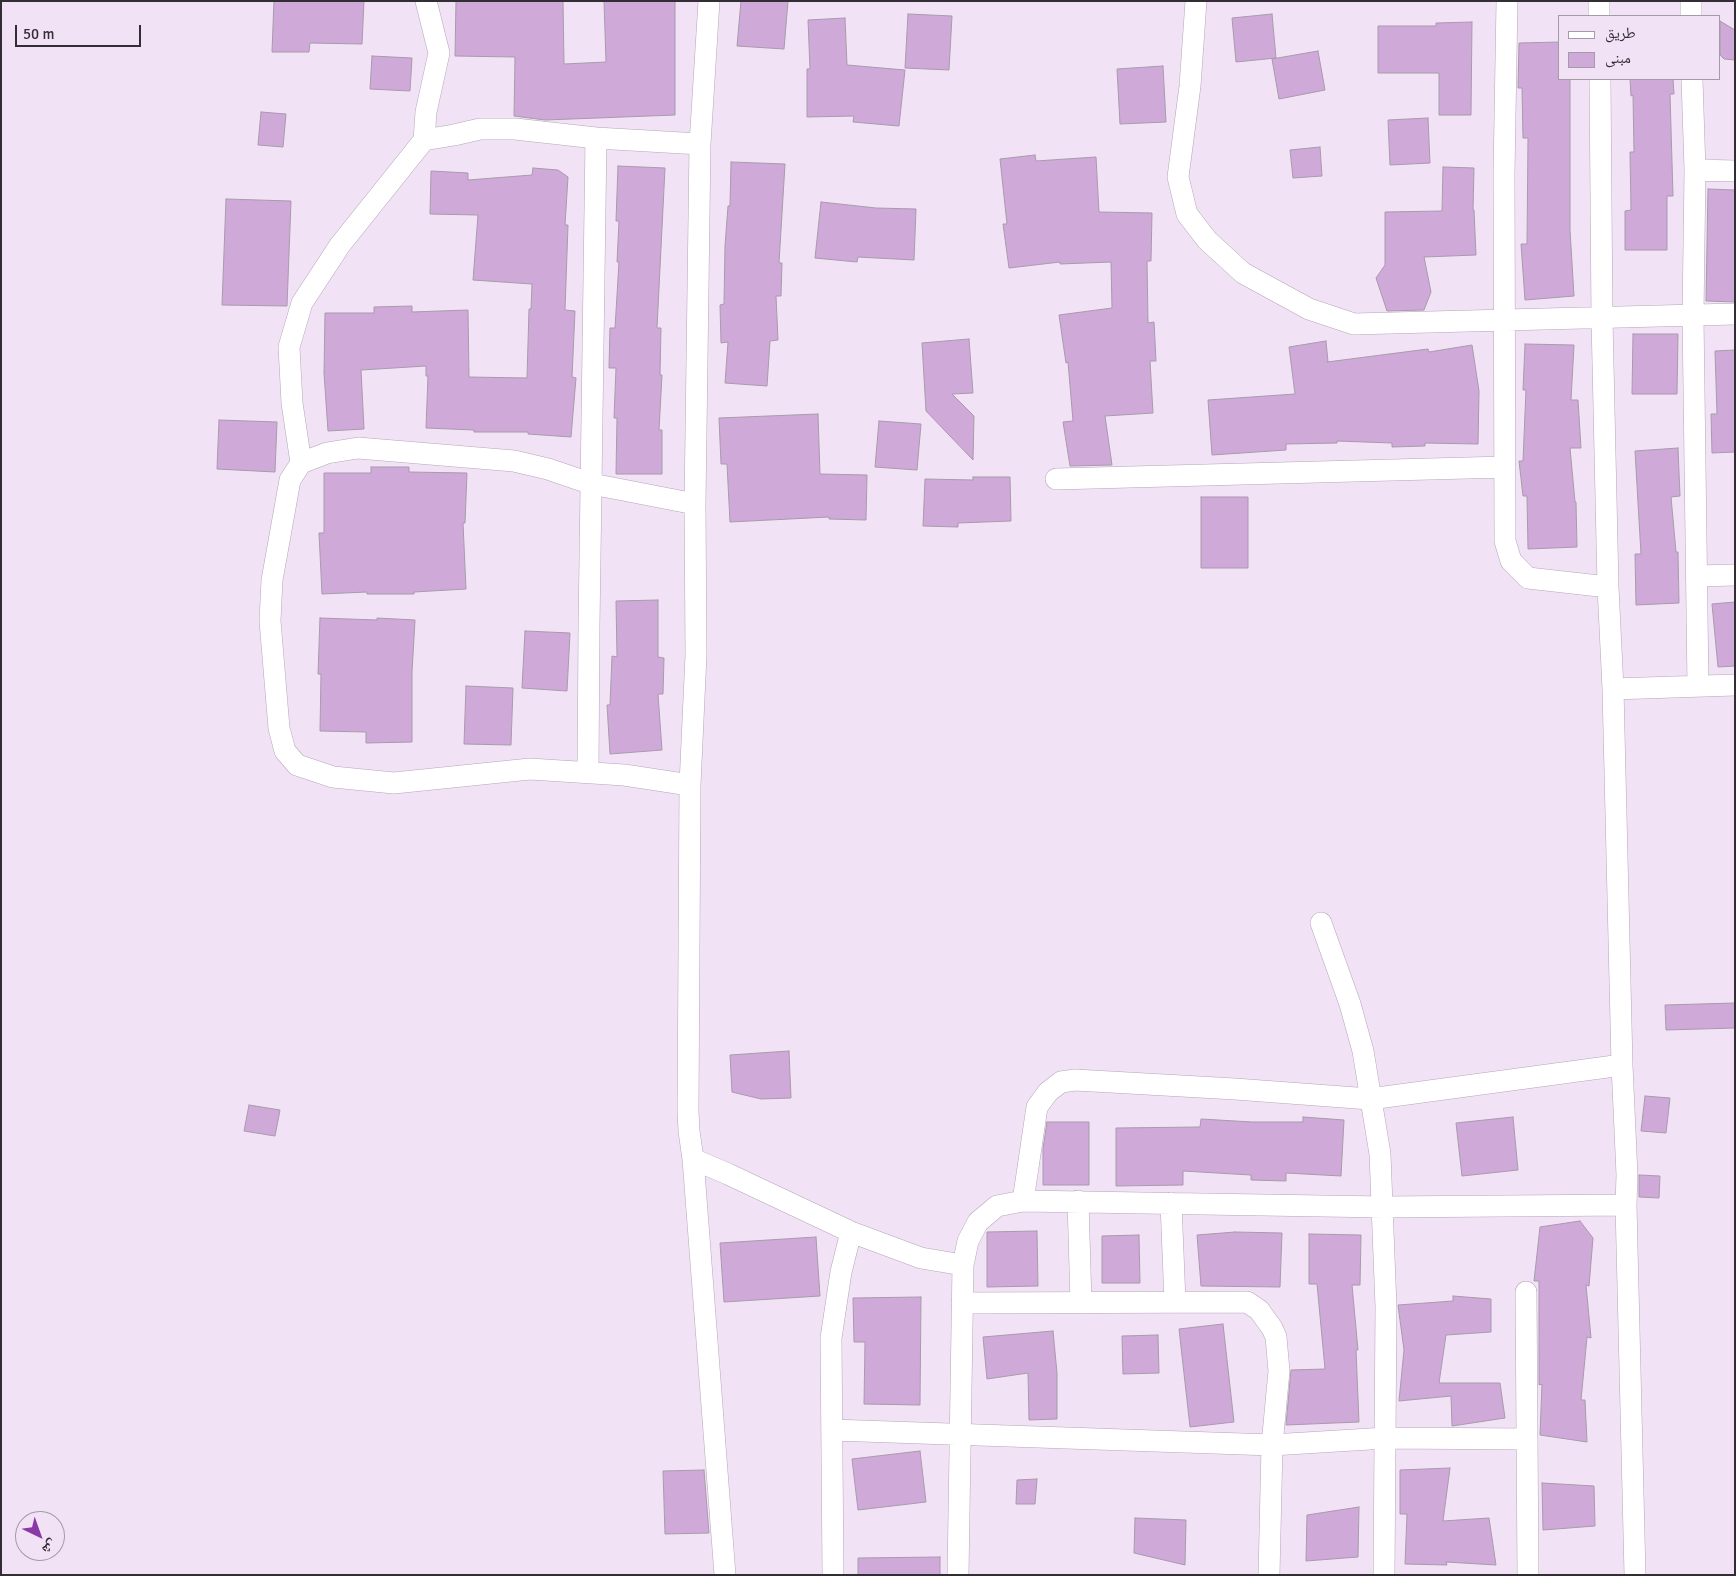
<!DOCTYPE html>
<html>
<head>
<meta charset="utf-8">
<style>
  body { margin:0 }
  #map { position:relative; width:1736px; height:1576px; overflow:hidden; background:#f1e2f5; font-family:Signika,"Noto Naskh Arabic",sans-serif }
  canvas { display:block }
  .frame { position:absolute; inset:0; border:2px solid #332d35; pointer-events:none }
  .legend { position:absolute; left:1558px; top:15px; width:162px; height:65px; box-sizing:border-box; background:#f1e2f5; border:1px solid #a59aa8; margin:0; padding:6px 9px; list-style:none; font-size:15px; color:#332d35 }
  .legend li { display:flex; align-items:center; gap:10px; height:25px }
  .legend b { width:25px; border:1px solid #a59aa8 }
  .north { position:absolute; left:15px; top:1511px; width:50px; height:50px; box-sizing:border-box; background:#f1e2f5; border:1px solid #a59aa8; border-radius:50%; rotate:138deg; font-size:14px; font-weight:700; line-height:20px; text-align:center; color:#332d35 }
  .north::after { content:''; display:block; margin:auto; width:18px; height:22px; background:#8b39a7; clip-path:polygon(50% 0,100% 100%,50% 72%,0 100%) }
  .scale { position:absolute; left:15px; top:25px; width:126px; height:22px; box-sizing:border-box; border:2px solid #332d35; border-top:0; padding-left:6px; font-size:15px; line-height:18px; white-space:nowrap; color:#332d35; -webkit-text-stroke:4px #f1e2f5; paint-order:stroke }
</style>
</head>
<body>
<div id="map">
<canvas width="1736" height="1576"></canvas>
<div class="frame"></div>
<ul class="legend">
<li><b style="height:6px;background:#fff"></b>طريق</li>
<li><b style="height:14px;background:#cfa9d8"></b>مبنى</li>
</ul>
<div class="north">ش</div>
<div class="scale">50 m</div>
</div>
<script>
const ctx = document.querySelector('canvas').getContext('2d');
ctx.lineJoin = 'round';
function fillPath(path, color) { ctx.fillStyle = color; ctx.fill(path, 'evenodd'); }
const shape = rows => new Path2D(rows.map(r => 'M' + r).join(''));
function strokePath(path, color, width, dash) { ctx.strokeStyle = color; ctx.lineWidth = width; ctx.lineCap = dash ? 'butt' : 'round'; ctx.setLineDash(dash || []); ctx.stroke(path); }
const building = shape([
  [274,1,364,1,362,44,310,43,309,52,272,52,274,1],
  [456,1,563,1,564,64,606,62,604,1,675,1,675,115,545,120,514,116,515,57,455,56,456,1],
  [741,1,788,1,784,49,737,46,741,1],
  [908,14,952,16,949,70,905,68,908,14],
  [1272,14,1276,58,1236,62,1232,18,1272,14],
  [845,18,847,65,905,70,899,126,853,122,854,116,807,117,807,69,810,69,808,20,845,18],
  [1720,21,1735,30,1735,60,1724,59,1720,55,1720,21],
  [1472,22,1471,115,1439,115,1439,73,1378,73,1378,26,1436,26,1436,23,1472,22],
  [1560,42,1560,79,1570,79,1570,230,1574,296,1525,300,1521,244,1527,244,1528,138,1523,138,1522,88,1518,88,1519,43,1560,42],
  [1318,51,1325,90,1279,99,1272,59,1318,51],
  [372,56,412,58,410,91,370,89,372,56],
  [1163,66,1166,122,1120,124,1117,69,1163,66],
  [1630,79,1673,79,1674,94,1670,94,1673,196,1667,196,1667,250,1625,250,1625,211,1631,210,1630,152,1634,152,1633,95,1631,96,1630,79],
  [261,112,286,114,283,147,258,145,261,112],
  [1428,118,1430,163,1390,165,1388,120,1428,118],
  [1320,147,1322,176,1293,178,1290,150,1320,147],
  [1035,155,1036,161,1096,157,1099,212,1152,213,1151,261,1147,261,1148,323,1154,322,1156,361,1150,361,1153,413,1105,416,1112,465,1070,466,1063,422,1073,421,1068,362,1066,363,1059,315,1112,308,1111,262,1060,264,1060,262,1009,268,1003,224,1007,224,1000,159,1035,155],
  [731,162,785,164,779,263,782,263,781,296,776,296,778,340,770,341,767,386,725,383,728,342,721,343,720,305,724,304,725,246,728,206,730,206,731,162],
  [618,166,665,168,657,328,661,328,660,375,662,375,659,430,662,430,662,474,616,474,617,418,614,418,616,368,609,368,610,328,615,328,619,262,617,262,619,221,616,221,618,166],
  [1443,167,1474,168,1473,210,1474,210,1476,255,1424,257,1431,292,1424,310,1387,311,1376,278,1385,265,1385,212,1442,211,1443,167],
  [533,168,558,170,568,177,565,225,568,225,565,310,575,311,572,377,576,378,571,437,528,434,528,432,474,432,474,430,426,428,428,376,426,376,426,366,361,370,364,429,328,431,324,373,325,313,374,313,374,307,412,306,412,312,468,310,469,377,527,378,529,309,531,309,532,284,473,280,478,215,430,214,431,171,468,173,468,180,532,175,533,168],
  [1708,189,1735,190,1735,302,1706,301,1708,189],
  [226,199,291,201,287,306,222,305,226,199],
  [821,202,876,208,916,209,914,260,858,257,857,262,815,258,821,202],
  [1633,334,1678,334,1677,394,1632,394,1633,334],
  [969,339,973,393,952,394,974,416,973,460,926,411,922,343,969,339],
  [1326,341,1328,362,1327,362,1428,349,1429,352,1472,345,1479,391,1478,444,1425,443,1425,446,1392,447,1392,443,1337,441,1337,443,1286,444,1286,450,1212,455,1208,400,1295,394,1289,347,1326,341],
  [1525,344,1574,345,1571,400,1578,400,1581,448,1570,448,1575,502,1576,502,1577,547,1528,549,1527,496,1523,496,1519,461,1523,461,1526,390,1523,390,1525,344],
  [1735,350,1735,452,1712,453,1711,414,1717,414,1715,351,1735,350],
  [818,414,820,474,867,475,866,520,829,519,829,517,730,522,727,464,721,464,719,418,818,414],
  [219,420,277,422,275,472,217,469,219,420],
  [879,421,921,424,917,470,875,467,879,421],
  [1678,448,1680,496,1671,497,1676,552,1678,552,1679,603,1636,605,1635,554,1641,554,1635,451,1678,448],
  [371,467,409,467,409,472,467,473,465,523,463,523,466,589,414,592,414,594,367,594,367,592,322,594,319,533,324,533,324,473,371,473,371,467],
  [973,477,1010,477,1011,521,958,523,958,527,923,526,925,479,973,480,973,477],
  [1201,497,1248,497,1248,568,1201,568,1201,497],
  [658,600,658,657,664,658,663,694,658,694,662,750,610,754,607,705,610,705,612,656,617,657,616,601,658,600],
  [1735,602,1735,666,1718,667,1712,604,1735,602],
  [320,618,377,620,377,618,415,620,412,672,412,742,366,743,366,732,320,731,321,674,318,674,320,618],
  [525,631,570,633,567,691,522,688,525,631],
  [466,686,513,688,511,745,464,744,466,686],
  [1735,1003,1735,1028,1666,1030,1665,1005,1735,1003],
  [789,1051,791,1098,761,1099,732,1092,730,1055,789,1051],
  [1645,1096,1670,1098,1666,1133,1641,1131,1645,1096],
  [249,1105,280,1110,275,1136,244,1131,249,1105],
  [1303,1117,1344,1120,1341,1176,1286,1173,1286,1181,1251,1180,1251,1175,1183,1171,1183,1185,1116,1186,1116,1128,1200,1127,1201,1119,1252,1122,1303,1122,1303,1117],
  [1513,1117,1518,1170,1462,1176,1456,1123,1513,1117],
  [1047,1122,1089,1122,1089,1185,1043,1185,1043,1149,1047,1122],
  [1639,1175,1660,1176,1659,1198,1639,1197,1639,1175],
  [1580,1221,1593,1238,1589,1286,1586,1285,1591,1338,1587,1337,1581,1400,1585,1400,1587,1442,1540,1435,1542,1384,1539,1385,1539,1281,1534,1281,1540,1227,1580,1221],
  [1037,1231,1038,1286,987,1287,987,1232,1037,1231],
  [1235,1232,1282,1233,1280,1287,1201,1286,1197,1235,1235,1232],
  [1309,1234,1361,1235,1360,1285,1352,1285,1358,1350,1356,1350,1359,1422,1286,1425,1291,1370,1325,1369,1317,1284,1309,1284,1309,1234],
  [1139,1235,1140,1283,1102,1283,1102,1236,1139,1235],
  [816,1237,820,1296,724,1302,720,1243,816,1237],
  [1453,1296,1491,1299,1491,1332,1446,1335,1439,1383,1500,1383,1505,1418,1452,1426,1451,1396,1399,1401,1404,1350,1398,1305,1453,1301,1453,1296],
  [921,1297,920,1405,864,1404,865,1342,854,1342,853,1298,921,1297],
  [1223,1324,1234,1422,1190,1427,1179,1329,1223,1324],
  [1053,1331,1057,1373,1057,1419,1029,1420,1028,1373,987,1379,983,1337,1053,1331],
  [1158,1335,1159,1373,1123,1374,1122,1336,1158,1335],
  [920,1451,926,1502,858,1510,852,1459,920,1451],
  [1450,1468,1443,1521,1489,1518,1496,1565,1446,1562,1447,1565,1405,1564,1407,1514,1400,1514,1400,1470,1450,1468],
  [704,1470,709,1533,665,1534,663,1471,704,1470],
  [1037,1479,1035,1504,1016,1504,1017,1480,1037,1479],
  [1542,1483,1594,1486,1595,1526,1543,1530,1542,1483],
  [1359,1507,1358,1557,1306,1561,1307,1515,1359,1507],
  [1135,1518,1186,1520,1185,1565,1134,1553,1135,1518],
  [940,1557,940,1575,858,1575,858,1558,940,1557]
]);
const minor = shape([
  [709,1,700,144,695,504,696,655,690,785,688,1111,689,1131,693,1159,725,1575],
  [1196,1,1190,86,1178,177,1187,214,1207,240,1243,273,1309,309,1354,324,1735,314],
  [1507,1,1504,174,1505,541,1511,561,1528,578,1608,587],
  [1599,1,1599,16],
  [1691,1,1691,16],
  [1600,79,1602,319,1608,587,1613,689,1622,1065,1627,1175,1626,1205,1635,1575],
  [1692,79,1695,170,1693,316,1698,686],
  [424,140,454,135,480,129,515,129,596,138,700,144],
  [1695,170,1735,171],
  [301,463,292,403,289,347,302,303,340,245,424,140,426,112,439,53,426,1],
  [1056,479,1505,467],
  [1697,576,1735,575],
  [1613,689,1735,685],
  [588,772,589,627,596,138],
  [690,785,624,775,530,769,394,783,333,777,297,765,285,751,279,728,270,621,272,580,290,480,301,463,327,453,358,448,514,461,548,469,592,484,695,504],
  [1321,923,1350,1004,1363,1051,1380,1154,1386,1307,1384,1575],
  [693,1159,728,1174,851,1232,921,1258,963,1265],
  [1023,1201,1037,1107,1048,1092,1061,1082,1075,1080,1235,1089,1370,1099,1622,1065],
  [1078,1201,1081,1303],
  [1171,1203,1175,1302],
  [1526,1292,1528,1575],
  [962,1303,1247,1302,1259,1310,1272,1328,1276,1337,1279,1371,1272,1445,1269,1575],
  [832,1430,1272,1445,1386,1438,1527,1439],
  [833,1575,831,1338,841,1272,851,1232],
  [958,1575,963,1265,968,1241,978,1222,997,1206,1023,1201,1383,1207,1626,1205]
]);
fillPath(building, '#cfa9d8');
strokePath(building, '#a89aac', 1);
strokePath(minor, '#b4a6b8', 22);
strokePath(minor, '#fff', 21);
</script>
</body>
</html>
